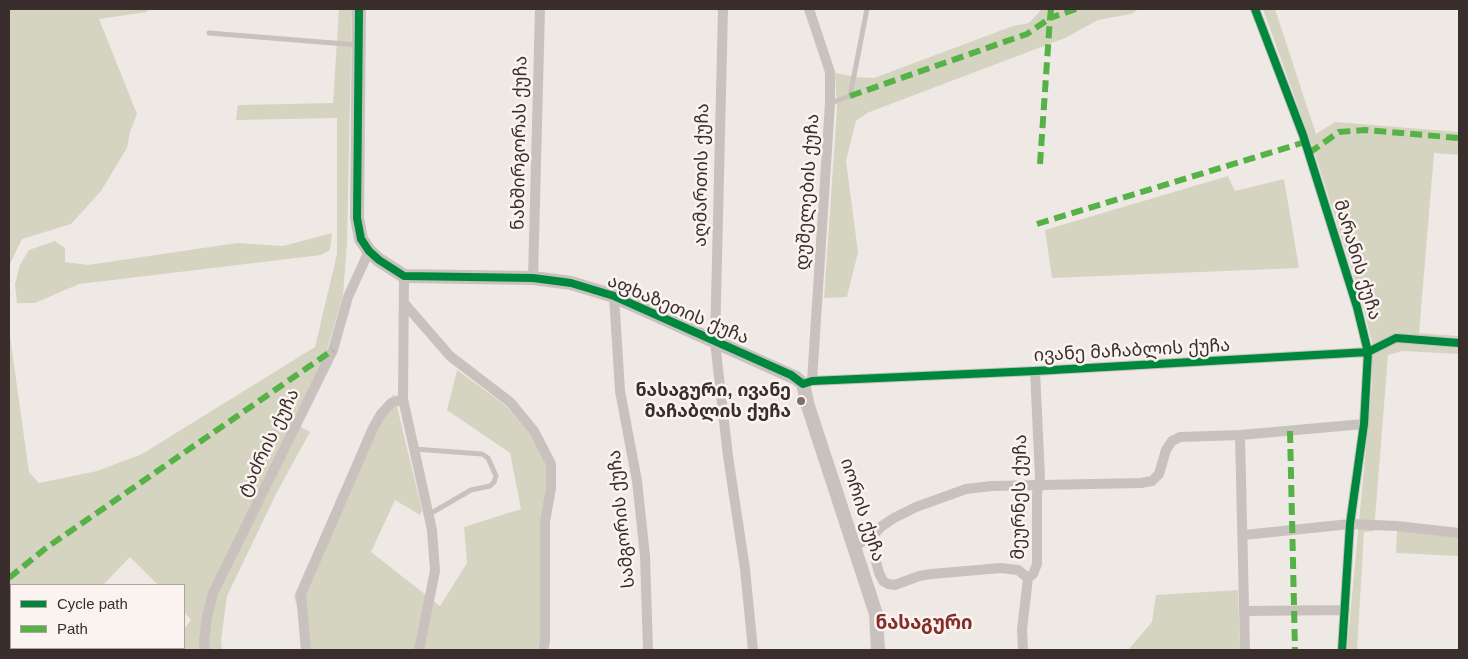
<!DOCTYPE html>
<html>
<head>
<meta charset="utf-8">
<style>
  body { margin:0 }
  #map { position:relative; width:1468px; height:659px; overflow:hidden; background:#efe9e6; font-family:Helvetica,sans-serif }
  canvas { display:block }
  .frame { position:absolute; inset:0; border:10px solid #3a2e2c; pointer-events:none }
  .legend { position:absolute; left:10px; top:584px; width:175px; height:65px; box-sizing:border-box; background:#faf3ef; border:1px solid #ada4a1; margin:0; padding:6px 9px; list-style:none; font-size:15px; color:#3a2e2c }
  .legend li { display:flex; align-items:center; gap:10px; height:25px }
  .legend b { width:25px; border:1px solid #ada4a1 }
</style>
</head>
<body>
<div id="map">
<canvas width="1468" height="659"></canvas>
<div class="frame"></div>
<ul class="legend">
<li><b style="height:6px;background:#00873e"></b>Cycle path</li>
<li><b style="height:6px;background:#56b246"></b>Path</li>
</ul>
</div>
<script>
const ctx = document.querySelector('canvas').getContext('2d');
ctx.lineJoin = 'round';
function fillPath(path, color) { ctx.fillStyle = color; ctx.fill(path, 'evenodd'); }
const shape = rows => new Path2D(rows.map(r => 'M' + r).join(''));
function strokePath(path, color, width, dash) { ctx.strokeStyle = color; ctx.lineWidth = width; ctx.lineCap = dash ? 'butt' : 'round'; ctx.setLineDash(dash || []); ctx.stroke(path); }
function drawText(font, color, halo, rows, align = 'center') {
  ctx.font = font + ' Helvetica,"Noto Sans Georgian",sans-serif'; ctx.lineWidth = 5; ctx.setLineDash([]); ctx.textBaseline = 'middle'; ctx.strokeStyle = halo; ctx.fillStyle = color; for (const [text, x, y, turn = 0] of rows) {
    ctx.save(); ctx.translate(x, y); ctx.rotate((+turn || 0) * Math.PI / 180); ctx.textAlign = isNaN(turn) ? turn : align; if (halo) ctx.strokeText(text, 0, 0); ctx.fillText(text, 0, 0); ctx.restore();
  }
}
const green = shape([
  [9,9,147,9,147,12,99,19,137,114,130,132,127,148,101,191,71,224,22,239,9,266],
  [339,9,352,9,347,243,343,295,323,364,291,422,310,432,277,492,227,596,221,641,222,650,167,650,169,648,184,648,184,629,191,620,184,612,184,585,158,585,130,557,103,585,11,585,11,648,58,648,57,650,9,650,9,329,29,472,39,483,97,471,142,454,315,347,337,254,337,118,236,120,238,105,333,103],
  [1042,9,1139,9,1131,14,1098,20,1065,38,867,113,856,121,846,161,858,252,847,297,824,298,837,109,835,73,856,77,874,78,1013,26,1029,23],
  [1263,9,1275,9,1316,134,1335,122,1459,132,1459,155,1434,153,1419,333,1459,336,1459,354,1403,351,1388,355,1374,531,1364,532,1357,650,1347,650,1372,383,1372,342,1361,299,1315,154],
  [1228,176,1235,191,1284,179,1299,268,1052,278,1045,230],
  [332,233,330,250,321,255,79,284,35,303,17,303,15,284,20,265,29,250,55,241,65,248,65,262,88,265,237,243,283,246],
  [457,370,505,405,528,431,542,452,548,472,542,524,540,642,537,650,301,650,298,610,294,596,372,420,394,394,422,510,420,515,395,500,371,552,440,606,467,563,464,527,521,509,510,453,447,410],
  [1397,529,1459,538,1459,556,1396,553],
  [1238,590,1240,650,1128,650,1152,622,1156,595]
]);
const service = shape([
  [209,33,358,45],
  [831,103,850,96,867,9],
  [414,449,482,454,488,458,496,476,494,482,490,486,471,490,428,515]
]);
const minor = shape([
  [723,9,715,342,728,456,745,569,753,650],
  [809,9,830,72,830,103,812,381],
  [1255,9,1303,135,1357,307,1368,352,1364,424,1350,524,1342,650],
  [404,276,403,399,432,530,435,571,419,650],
  [533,278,540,9],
  [614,296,620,391,637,481,645,556,648,650],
  [404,303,450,356,510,402,534,431,551,464,551,488,545,522,545,642,543,650],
  [803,384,812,381,1035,371,1368,352,1396,338,1459,343],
  [1240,435,1245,650],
  [1244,535,1350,524,1397,526,1459,533],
  [870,538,879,573,883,581,888,584,895,585,919,576,931,574,1001,568,1018,570,1028,578],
  [854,546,870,538,882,526,894,518,916,507,966,489,992,486,1141,483,1152,481,1159,474,1166,450,1172,441,1180,437,1240,435,1364,424],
  [1245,611,1345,610],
  [205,650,204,641,207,617,213,593,333,350,348,297,369,251],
  [306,650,301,594,373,428,381,414,391,403,403,399],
  [1023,650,1022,630,1028,578,1033,574,1037,564,1037,494,1040,477,1035,371]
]);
const tertiary = shape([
  [359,9,357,218,361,239,369,251,379,260,404,276,533,278,571,283,614,296,796,378,803,384,808,406,876,614,878,650]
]);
const quiet = shape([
  [850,96,1027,34,1050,18,1051,9],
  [1309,153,1339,132,1365,130,1459,138],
  [1040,164,1050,18,1076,9],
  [1037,224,1305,142],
  [1290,431,1295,650],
  [9,578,46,548,333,350]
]);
const cycleway = shape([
  [359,9,357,218,361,239,369,251,379,260,404,276,533,278,571,283,614,296,791,375,803,384,812,381,1035,371,1368,352,1396,338,1459,343],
  [1255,9,1303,135,1357,307,1368,352,1364,424,1350,524,1342,650]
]);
const markers = [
  [801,401,5,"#796f6d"]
];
const streetNames = [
  ["ნახშირგორას ქუჩა",520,143,-89],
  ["აღმართის ქუჩა",702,175,-89],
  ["დუშელების ქუჩა",808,192,-86],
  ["მარანის ქუჩა",1357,260,73],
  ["აფხაზეთის ქუჩა",678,310,23],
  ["ივანე მაჩაბლის ქუჩა",1132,351,-3],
  ["ტაძრის ქუჩა",269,443,-64],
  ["მეურნეს ქუჩა",1020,497,-89],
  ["იორის ქუჩა",862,510,72],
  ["სამგორის ქუჩა",622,519,-96]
];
const poiNames = [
  ["ნასაგური, ივანე",791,391],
  ["მაჩაბლის ქუჩა",791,412]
];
const neighbourhoodNames = [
  ["ნასაგური",924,624]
];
fillPath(green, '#d4d4c1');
strokePath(service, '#c9c1be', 5);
strokePath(minor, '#c9c1be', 10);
strokePath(tertiary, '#c9c1be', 14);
strokePath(quiet, '#56b246', 6, [12, 6]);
strokePath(cycleway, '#00873e', 8);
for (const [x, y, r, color] of markers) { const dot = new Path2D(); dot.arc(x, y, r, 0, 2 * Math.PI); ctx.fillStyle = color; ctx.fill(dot); strokePath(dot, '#faf3ef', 2); }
drawText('18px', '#3a2e2c', '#faf3ef', streetNames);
drawText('bold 18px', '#3a2e2c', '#faf3ef', poiNames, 'right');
drawText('bold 19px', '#852d29', '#faf3ef', neighbourhoodNames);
</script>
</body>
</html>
